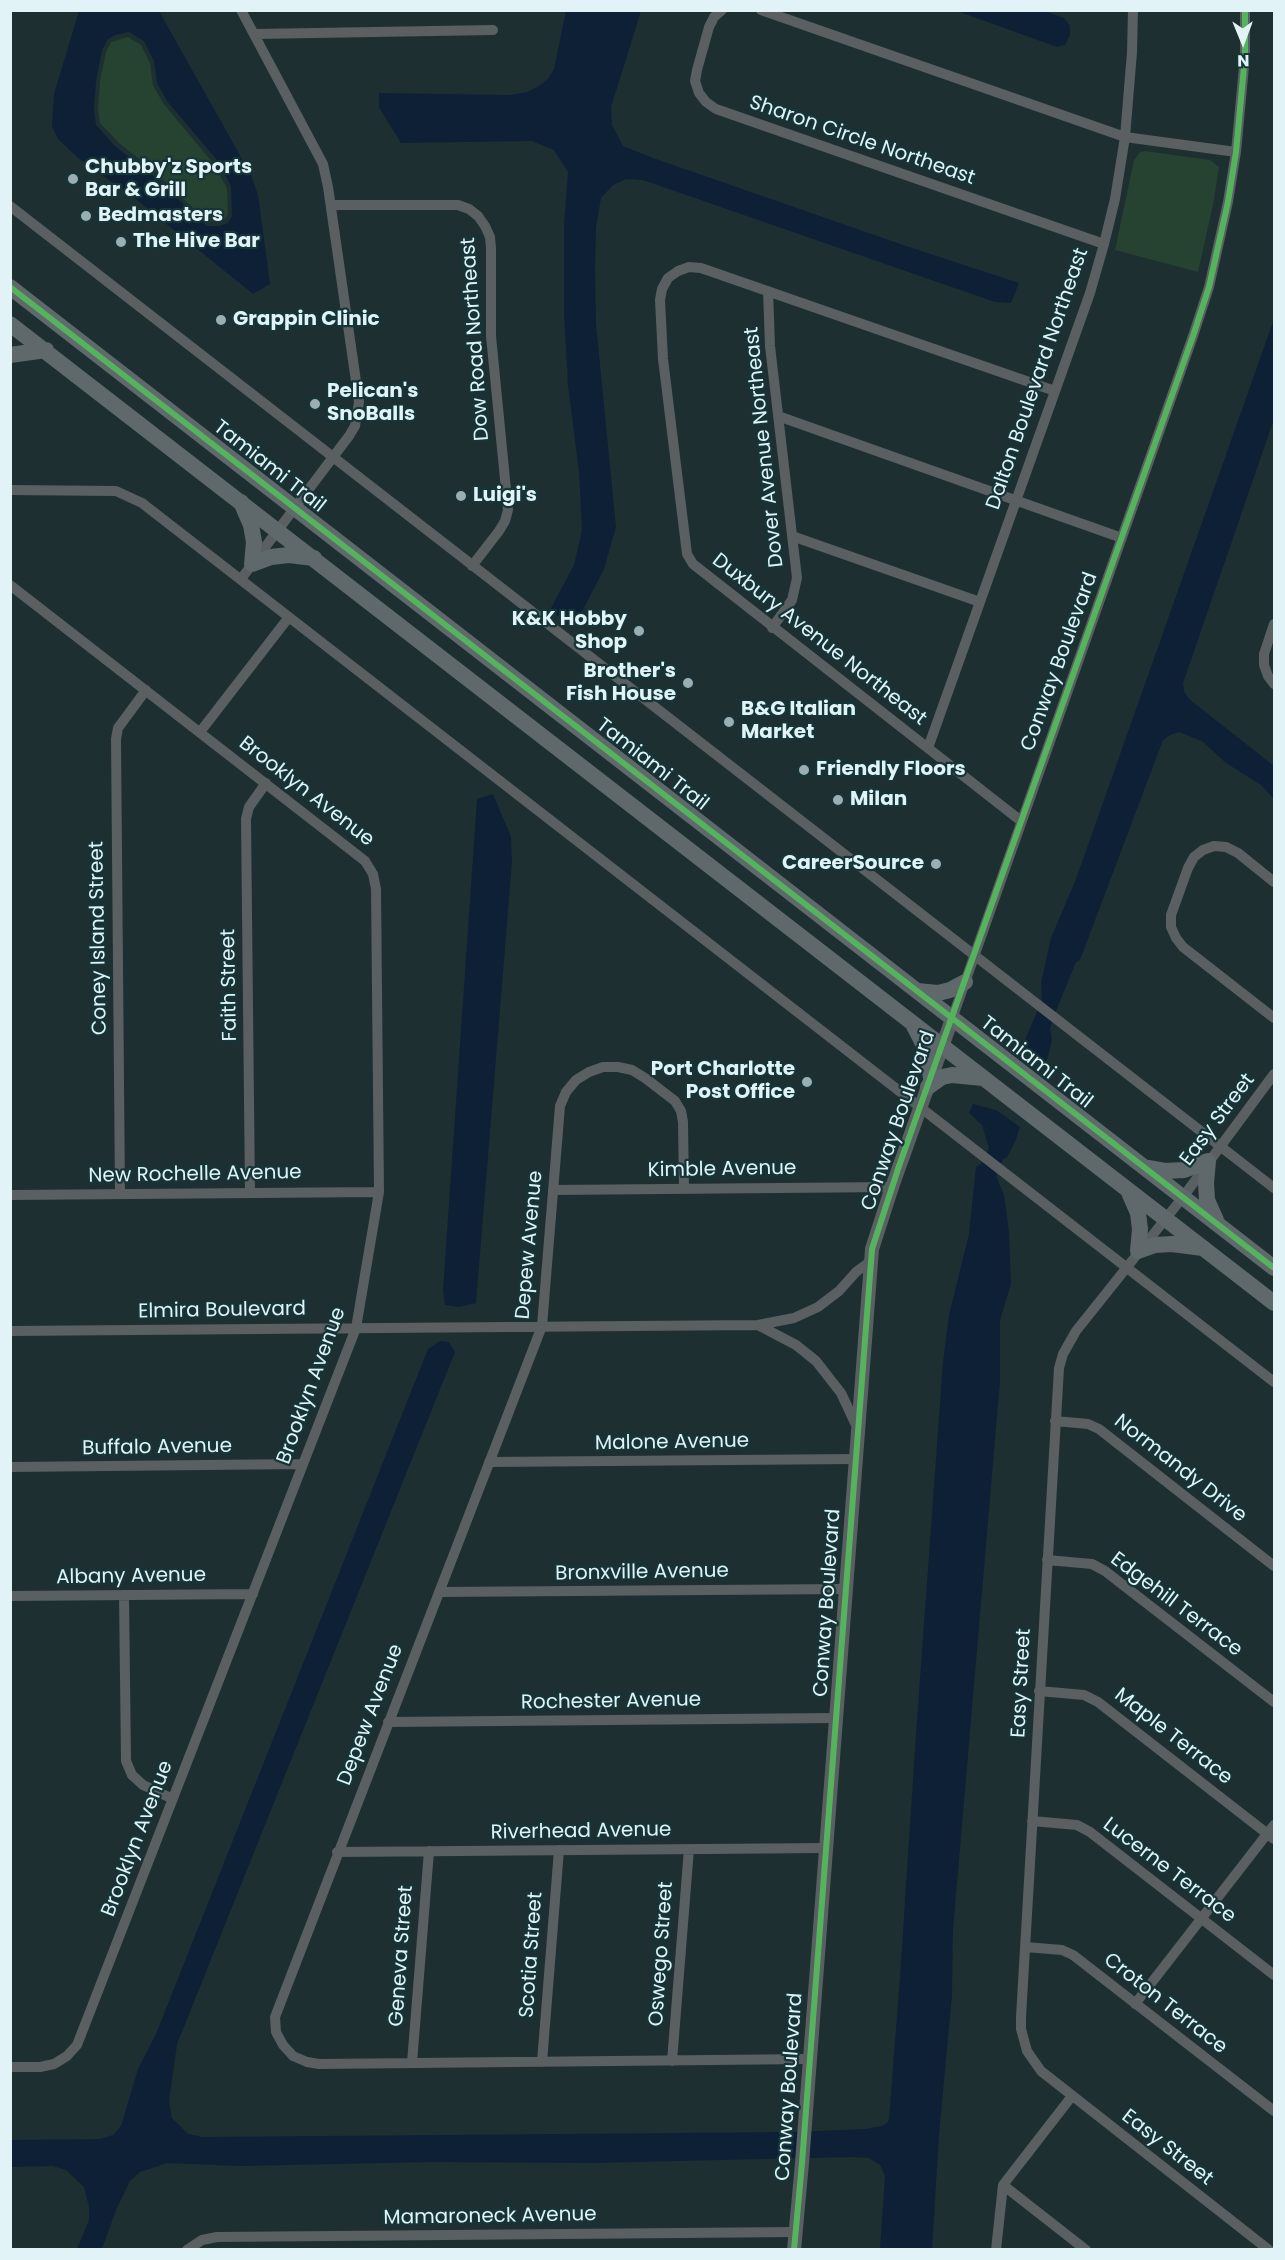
<!DOCTYPE html>
<html>
<head>
<meta charset="utf-8">
<style>
  body { margin:0 }
  #map { position:relative; width:1285px; height:2260px; overflow:hidden; background:#1d2f31; font-family:Poppins,sans-serif }
  canvas { display:block }
  .frame { position:absolute; inset:0; border:12px solid #e1f3f6; pointer-events:none }
  .north { position:absolute; left:1213px; top:12px; width:60px; height:60px; -webkit-text-stroke:4px #153539; paint-order:stroke; rotate:179deg; font-size:16px; font-weight:700; line-height:24px; text-align:center; color:#e1f3f6 }
  .north::after { content:''; display:block; margin:auto; width:21px; height:27px; background:#e1f3f6; clip-path:polygon(50% 0,100% 100%,50% 72%,0 100%) }
</style>
</head>
<body>
<div id="map">
<canvas width="1285" height="2260"></canvas>
<div class="frame"></div>
<div class="north">N</div>
</div>
<script>
const ctx = document.querySelector('canvas').getContext('2d');
ctx.lineJoin = 'round';
function fillPath(path, color) { ctx.fillStyle = color; ctx.fill(path, 'evenodd'); }
const shape = rows => new Path2D(rows.map(r => 'M' + r).join(''));
function strokePath(path, color, width, dash) { ctx.strokeStyle = color; ctx.lineWidth = width; ctx.lineCap = dash ? 'butt' : 'round'; ctx.setLineDash(dash || []); ctx.stroke(path); }
function drawText(font, color, halo, rows, align = 'center') {
  ctx.font = font + ' Poppins,sans-serif'; ctx.lineWidth = 4.5; ctx.setLineDash([]); ctx.textBaseline = 'middle'; ctx.strokeStyle = halo; ctx.fillStyle = color; for (const [text, x, y, turn = 0] of rows) {
    ctx.save(); ctx.translate(x, y); ctx.rotate((+turn || 0) * Math.PI / 180); ctx.textAlign = isNaN(turn) ? turn : align; if (halo) ctx.strokeText(text, 0, 0); ctx.fillText(text, 0, 0); ctx.restore();
  }
}
const green = shape([
  [128,37,141,45,150,63,153,85,163,103,213,163,227,188,228,214,225,219,208,222,148,166,119,143,100,123,98,109,100,81,106,52,111,42],
  [1145,151,1210,160,1219,167,1213,205,1198,272,1115,250,1134,160,1140,152]
]);
const water = shape([
  [79,11,159,11,251,175,258,195,270,284,253,294,137,200,77,157,58,139,52,126,54,94],
  [129,32,144,41,154,61,157,83,167,101,217,160,231,186,232,216,228,223,220,226,207,226,145,169,116,147,96,125,94,110,96,81,102,50,108,39,115,35],
  [566,11,641,11,611,107,612,125,623,146,653,158,906,246,1019,283,1011,303,995,302,643,180,626,179,613,185,601,198,596,227,595,268,596,324,616,527,604,569,574,627,550,610,574,565,582,530,579,472,568,385,564,313,564,225,568,172,554,150,532,141,401,143,379,107,379,93,510,95,527,92,539,86,548,79,554,69],
  [957,11,1044,11,1064,18,1070,26,1070,35,1065,45,1057,47],
  [1274,319,1274,419,1183,683,1184,691,1189,699,1274,766,1274,799,1261,785,1226,763,1202,741,1179,732,1170,735,1163,740,1080,960,1076,962,1056,1011,1050,1029,1052,1040,1047,1060,1044,1064,1022,1047,1042,1000,1041,983,1051,938,1076,879],
  [493,794,511,837,512,862,476,1303,459,1307,445,1305,443,1290,477,799],
  [973,1104,996,1110,1020,1127,1015,1142,1007,1157,1003,1159,996,1176,1004,1195,1009,1232,1011,1284,1000,1320,1000,1381,953,1930,952,1995,939,2135,932,2249,880,2249,885,2176,880,2165,869,2158,851,2157,594,2163,431,2162,241,2166,167,2163,140,2172,130,2181,116,2210,102,2249,77,2249,89,2220,89,2207,84,2187,66,2170,53,2166,11,2167,10,2140,100,2139,113,2135,121,2126,138,2069,156,2034,428,1349,440,1341,449,1342,455,1352,177,2044,169,2101,172,2118,188,2134,203,2137,793,2132,865,2129,882,2126,887,2123,889,2119,900,1977,916,1734,943,1362,949,1315,969,1234,976,1167,981,1164,989,1148,982,1125,969,1113]
]);
const minor = shape([
  [722,10,714,17,709,27,697,70,695,81,699,93,706,102,716,109,1104,244],
  [761,10,1125,137,1236,152],
  [254,34,493,30],
  [331,205,458,205,469,209,478,216,485,226,490,237,491,248,491,336,508,510,505,521,499,531,472,566],
  [10,206,1274,1188],
  [768,291,770,346,797,578,792,600,772,628],
  [778,416,1122,538],
  [10,490,116,491,142,503,1274,1382],
  [792,536,980,602],
  [241,579,349,436,355,426,359,402,328,187,323,164,241,10],
  [10,585,365,861,373,874,376,889,379,1192,356,1328,77,2045,67,2056,54,2064,40,2067,10,2067],
  [1274,624,1264,654,1264,665,1268,676,1274,684],
  [200,732,289,617],
  [928,748,1090,293,1104,244,1115,199,1125,137,1132,52,1133,10],
  [1021,821,693,564,687,554,663,359,660,300,662,289,668,278,678,271,689,267,701,268,1055,391],
  [1274,882,1238,853,1226,847,1214,846,1203,850,1194,857,1188,868,1171,915,1171,927,1176,938,1183,947,1274,1018],
  [952,1019,1193,336,1209,287,1228,202,1236,152,1245,56,1245,10],
  [684,1189,683,1122,681,1111,675,1101,645,1078,632,1070,618,1067,603,1067,589,1072,576,1080,566,1092,560,1106,542,1326,275,2017,276,2032,283,2045,293,2056,307,2062,319,2064,809,2059],
  [553,1190,892,1187],
  [250,1193,246,819,249,807,266,783],
  [120,1194,116,739,118,728,146,690],
  [10,1195,379,1192],
  [758,1325,796,1345,816,1361,841,1393,857,1427],
  [10,1331,758,1325,794,1318,818,1307,839,1291,856,1272,871,1261],
  [1055,1421,1088,1424,1099,1429,1274,1566],
  [489,1462,855,1459],
  [10,1467,303,1464],
  [1047,1560,1092,1564,1105,1571,1274,1702],
  [439,1592,845,1589],
  [124,1595,126,1761,132,1775,143,1785,173,1799],
  [10,1596,253,1594],
  [1039,1691,1084,1695,1098,1702,1274,1839],
  [388,1722,835,1718],
  [1032,1821,1077,1825,1090,1832,1274,1975],
  [337,1852,825,1848],
  [1025,1947,1062,1950,1073,1955,1274,2111],
  [1135,2004,1274,1825],
  [672,2061,689,1849],
  [542,2062,559,1850],
  [412,2063,429,1851],
  [1003,2185,1086,2250],
  [187,2250,202,2240,217,2237,795,2232],
  [996,2250,1003,2185,1072,2096],
  [1269,2250,1041,2071,1027,2051,1021,2029,1021,2017,1059,1368,1063,1354,1076,1331,1183,1197,1274,1074]
]);
const tertiary = shape([
  [794,2250,802,2163,872,1249,892,1187,952,1019]
]);
const primary = shape([
  [10,287,1274,1268],
  [10,324,1274,1303],
  [10,355,46,350],
  [241,502,251,525,254,542,252,564,271,557,289,555,314,558],
  [917,991,938,993,950,990,965,982],
  [914,1026,926,1049,931,1078],
  [928,1087,942,1077,952,1075,983,1078],
  [1148,1168,1165,1171,1184,1170,1208,1161,1206,1183,1207,1200,1216,1220],
  [1128,1190,1138,1213,1140,1229,1138,1251,1155,1245,1172,1244,1203,1248]
]);
const cycleway = shape([
  [10,287,1274,1268],
  [794,2250,802,2163,872,1249,899,1166,1193,336,1209,287,1228,202,1236,152,1245,56,1245,10]
]);
const markers = [
  [73,179,6,"#9caeb1"],
  [86,216,6,"#9caeb1"],
  [121,242,6,"#9caeb1"],
  [221,320,6,"#9caeb1"],
  [315,404,6,"#9caeb1"],
  [461,496,6,"#9caeb1"],
  [639,631,6,"#9caeb1"],
  [688,683,6,"#9caeb1"],
  [729,722,6,"#9caeb1"],
  [804,770,6,"#9caeb1"],
  [838,800,6,"#9caeb1"],
  [936,864,6,"#9caeb1"],
  [807,1082,6,"#9caeb1"]
];
const streetNames = [
  ["Sharon Circle Northeast",862,141,19],
  ["Dow Road Northeast",476,339,-94],
  ["Dalton Boulevard Northeast",1038,379,-71],
  ["Dover Avenue Northeast",765,447,-96],
  ["Tamiami Trail",269,467,38],
  ["Duxbury Avenue Northeast",819,640,38],
  ["Conway Boulevard",1060,662,-70],
  ["Tamiami Trail",652,765,38],
  ["Brooklyn Avenue",306,792,38],
  ["Coney Island Street",99,938,-91],
  ["Faith Street",230,985,-91],
  ["Tamiami Trail",1036,1063,38],
  ["Easy Street",1218,1120,-53],
  ["Conway Boulevard",899,1121,-71],
  ["Kimble Avenue",722,1170,-1],
  ["New Rochelle Avenue",195,1175,-1],
  ["Depew Avenue",530,1245,-85],
  ["Elmira Boulevard",222,1311,-1],
  ["Brooklyn Avenue",312,1386,-70],
  ["Malone Avenue",672,1443,-1],
  ["Buffalo Avenue",157,1448,-1],
  ["Normandy Drive",1180,1469,38],
  ["Bronxville Avenue",642,1573,-1],
  ["Albany Avenue",131,1577,-1],
  ["Conway Boulevard",828,1603,-86],
  ["Edgehill Terrace",1176,1605,37],
  ["Easy Street",1022,1683,-87],
  ["Rochester Avenue",611,1702,-1],
  ["Depew Avenue",371,1715,-69],
  ["Maple Terrace",1173,1737,38],
  ["Riverhead Avenue",581,1832,-1],
  ["Brooklyn Avenue",138,1839,-69],
  ["Lucerne Terrace",1169,1871,37],
  ["Oswego Street",662,1954,-86],
  ["Scotia Street",532,1955,-86],
  ["Geneva Street",402,1956,-86],
  ["Croton Terrace",1165,2004,38],
  ["Conway Boulevard",790,2087,-86],
  ["Easy Street",1167,2148,38],
  ["Mamaroneck Avenue",490,2217,-1]
];
const poiNames = [
  ["Chubby'z Sports",85,168],
  ["Bar & Grill",85,191],
  ["Bedmasters",98,216],
  ["The Hive Bar",133,242],
  ["Grappin Clinic",233,320],
  ["Pelican's",327,392],
  ["SnoBalls",327,415],
  ["Luigi's",473,496],
  ["K&K Hobby",627,620,"right"],
  ["Shop",627,643,"right"],
  ["Brother's",676,672,"right"],
  ["Fish House",676,695,"right"],
  ["B&G Italian",741,710],
  ["Market",741,733],
  ["Friendly Floors",816,770],
  ["Milan",850,800],
  ["CareerSource",924,864,"right"],
  ["Port Charlotte",795,1070,"right"],
  ["Post Office",795,1093,"right"]
];
fillPath(green, '#264231');
fillPath(water, '#0e2036');
strokePath(minor, '#5a5f61', 10);
strokePath(tertiary, '#5a5f61', 14);
strokePath(primary, '#5f696c', 16);
strokePath(cycleway, '#56b35d', 6);
for (const [x, y, r, color] of markers) { const dot = new Path2D(); dot.arc(x, y, r, 0, 2 * Math.PI); ctx.fillStyle = color; ctx.fill(dot); strokePath(dot, '#153539', 2); }
drawText('20px', '#e1f3f6', '#153539', streetNames);
drawText('bold 20px', '#e1f3f6', '#153539', poiNames, 'left');
</script>
</body>
</html>
